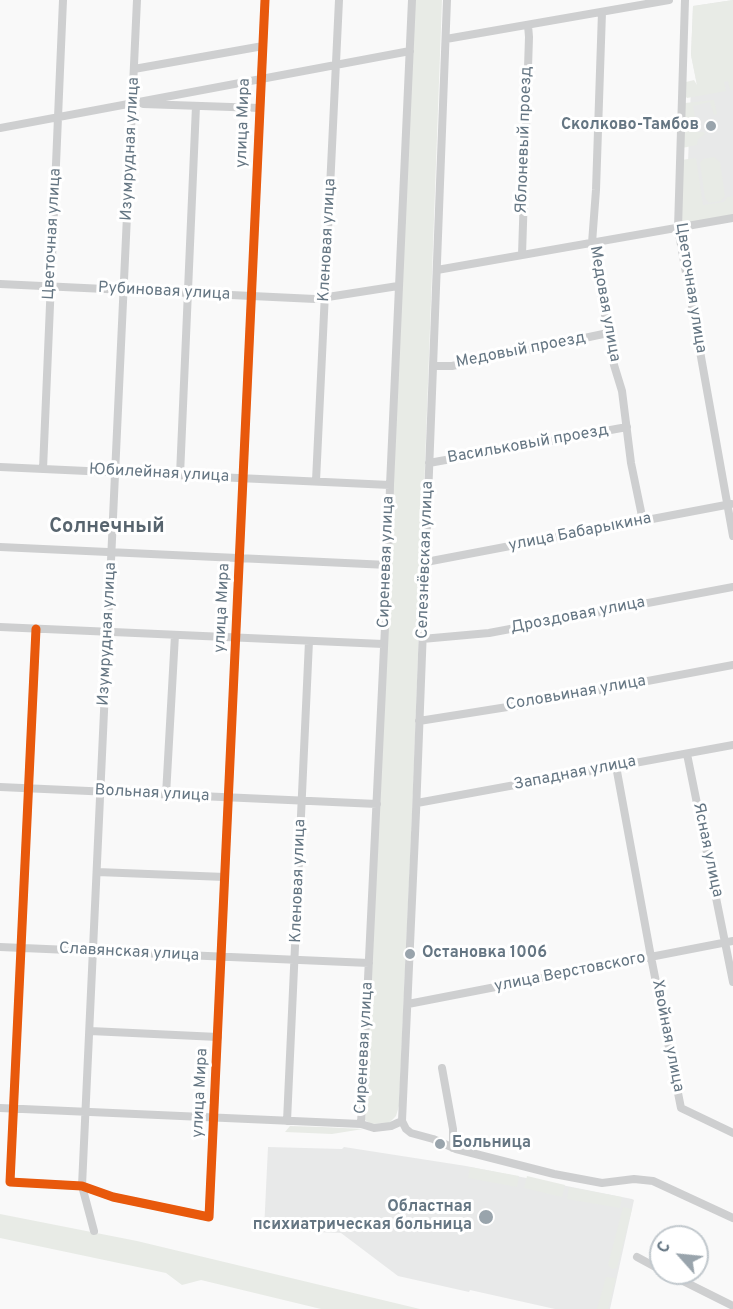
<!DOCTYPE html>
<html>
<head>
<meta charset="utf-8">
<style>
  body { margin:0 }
  #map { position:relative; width:733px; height:1309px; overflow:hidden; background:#f9f9f9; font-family:Overpass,sans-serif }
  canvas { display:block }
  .north { position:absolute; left:649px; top:1225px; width:60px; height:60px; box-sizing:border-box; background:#fff; border:2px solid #c1c8cd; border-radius:50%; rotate:297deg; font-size:16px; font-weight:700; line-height:24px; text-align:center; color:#657683 }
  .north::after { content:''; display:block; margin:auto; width:21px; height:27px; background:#99a4ac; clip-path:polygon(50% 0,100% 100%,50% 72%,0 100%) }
</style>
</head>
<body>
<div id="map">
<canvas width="733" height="1309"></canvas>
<div class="north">С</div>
</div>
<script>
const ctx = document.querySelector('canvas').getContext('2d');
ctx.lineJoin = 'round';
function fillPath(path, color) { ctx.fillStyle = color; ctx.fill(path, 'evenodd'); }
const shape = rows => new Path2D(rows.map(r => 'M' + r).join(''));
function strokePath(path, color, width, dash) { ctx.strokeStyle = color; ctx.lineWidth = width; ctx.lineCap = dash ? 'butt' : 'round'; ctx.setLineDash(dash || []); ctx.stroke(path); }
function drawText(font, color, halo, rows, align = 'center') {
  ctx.font = font + ' Overpass,sans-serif'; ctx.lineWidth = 6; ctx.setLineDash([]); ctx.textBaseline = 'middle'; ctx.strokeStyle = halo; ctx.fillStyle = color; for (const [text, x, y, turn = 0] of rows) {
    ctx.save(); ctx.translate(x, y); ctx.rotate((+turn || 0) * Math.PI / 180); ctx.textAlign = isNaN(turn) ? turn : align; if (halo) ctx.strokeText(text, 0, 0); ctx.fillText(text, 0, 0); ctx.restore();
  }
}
const built = shape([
  [733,0,733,204,686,212,691,87,697,85,691,55,693,6],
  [268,1147,342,1149,344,1147,466,1166,632,1199,634,1200,610,1309,555,1309,470,1290,469,1292,398,1276,341,1233,264,1230]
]);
const green = shape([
  [415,0,442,0,413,792,399,1106,396,1116,389,1123,371,1124,365,1120],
  [733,0,733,90,730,90,728,81,724,82,726,91,687,98,685,96,686,82,694,80,697,85,691,55,693,6],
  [714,100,717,114,714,115,710,102,693,106,698,132,704,132,705,134,698,139,697,145,682,148,685,103],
  [714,157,720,162,725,196,721,201,709,203,705,198,700,163,703,159],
  [696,158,703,205,724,202,727,197,733,196,733,215,685,224,680,220,681,160],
  [290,1126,322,1127,363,1129,332,1134,285,1132],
  [470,1167,519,1176,517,1187,468,1178],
  [527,1176,565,1185,562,1197,524,1188],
  [569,1187,622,1197,620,1208,567,1199],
  [623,1207,632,1209,617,1268,612,1269,608,1265],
  [0,1214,137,1241,420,1309,321,1309,201,1280,182,1285,166,1273,0,1238],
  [606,1277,616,1278,608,1309,597,1309]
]);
const minor = shape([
  [447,0,416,812,402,1121,406,1129,411,1133,433,1139,456,1149,554,1174,602,1183,634,1179,653,1181,733,1218],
  [685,0,678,228,733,536],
  [602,12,596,190,592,243,614,365,622,391,631,463,643,521],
  [446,39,669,0],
  [134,69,263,46],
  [143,104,260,108],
  [0,128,410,51],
  [522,255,529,37,528,25],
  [437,270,733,218],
  [0,284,315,299,398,286],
  [433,366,452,366,608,333],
  [429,463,627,427],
  [0,467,390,485],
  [43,469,63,0],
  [180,475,196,106],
  [316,481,339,0],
  [0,547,388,565],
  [426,562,731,504],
  [0,627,383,644],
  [36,629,10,1182,82,1186,113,1197,209,1217,265,0],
  [422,639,489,633,733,587],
  [419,721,520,705,733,665],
  [687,754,733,982],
  [616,766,651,957,681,1108,733,1133],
  [0,787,377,804],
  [166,795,175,635],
  [417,803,733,745],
  [97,872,225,877],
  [0,947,369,963],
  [408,1004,733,941],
  [90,1031,218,1037],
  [442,1068,453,1129,453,1148],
  [0,1108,361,1124,374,1128,391,1126,402,1121],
  [287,1121,309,641],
  [361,1124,388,565,390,485,412,0],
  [94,1231,82,1186,137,0],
  [637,1257,661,1270],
  [667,1273,733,1306]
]);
const cycleway = shape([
  [36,629,10,1182,82,1186,113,1197,209,1217,265,0]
]);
const markers = [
  [711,126,6,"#99a4ac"],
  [410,954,6,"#99a4ac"],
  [440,1144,6,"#99a4ac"],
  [486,1217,8,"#99a4ac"]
];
const streetNames = [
  ["улица Мира",244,123,-88],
  ["Яблоневый проезд",525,140,-88],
  ["Изумрудная улица",131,149,-87],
  ["Цветочная улица",53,234,-87],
  ["Кленовая улица",328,240,-87],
  ["Цветочная улица",690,288,81],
  ["Рубиновая улица",164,292,3],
  ["Медовая улица",604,304,80],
  ["Медовый проезд",521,351,-11],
  ["Васильковый проезд",528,445,-10],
  ["Юбилейная улица",159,474,3],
  ["улица Бабарыкина",580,533,-11],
  ["Селезнёвская улица",426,560,-88],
  ["Сиреневая улица",387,562,-88],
  ["улица Мира",223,608,-87],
  ["Дроздовая улица",578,616,-11],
  ["Изумрудная улица",108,634,-87],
  ["Соловьиная улица",576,694,-10],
  ["Западная улица",575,774,-11],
  ["Вольная улица",152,794,3],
  ["Ясная улица",707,850,78],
  ["Кленовая улица",299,881,-88],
  ["Славянская улица",129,953,3],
  ["улица Верстовского",570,973,-11],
  ["Хвойная улица",667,1036,79],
  ["Сиреневая улица",365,1048,-87],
  ["улица Мира",201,1093,-87]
];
const poiNames = [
  ["Сколково-Тамбов",699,126],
  ["Остановка 1006",422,954,"left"],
  ["Больница",452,1144,"left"],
  ["Областная",472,1208],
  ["психиатрическая больница",472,1226]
];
const quarterNames = [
  ["Солнечный",107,528]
];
fillPath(built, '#e8e9e9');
fillPath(green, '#e8ebe6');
strokePath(minor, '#cecfd0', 8);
strokePath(cycleway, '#e8590c', 9);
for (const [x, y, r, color] of markers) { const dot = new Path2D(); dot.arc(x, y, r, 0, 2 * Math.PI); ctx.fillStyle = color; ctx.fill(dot); strokePath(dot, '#fff', 2); }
drawText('16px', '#657683', '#fff', streetNames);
drawText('bold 16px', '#657683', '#fff', poiNames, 'right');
drawText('bold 20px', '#57646e', '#fff', quarterNames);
</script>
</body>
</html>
